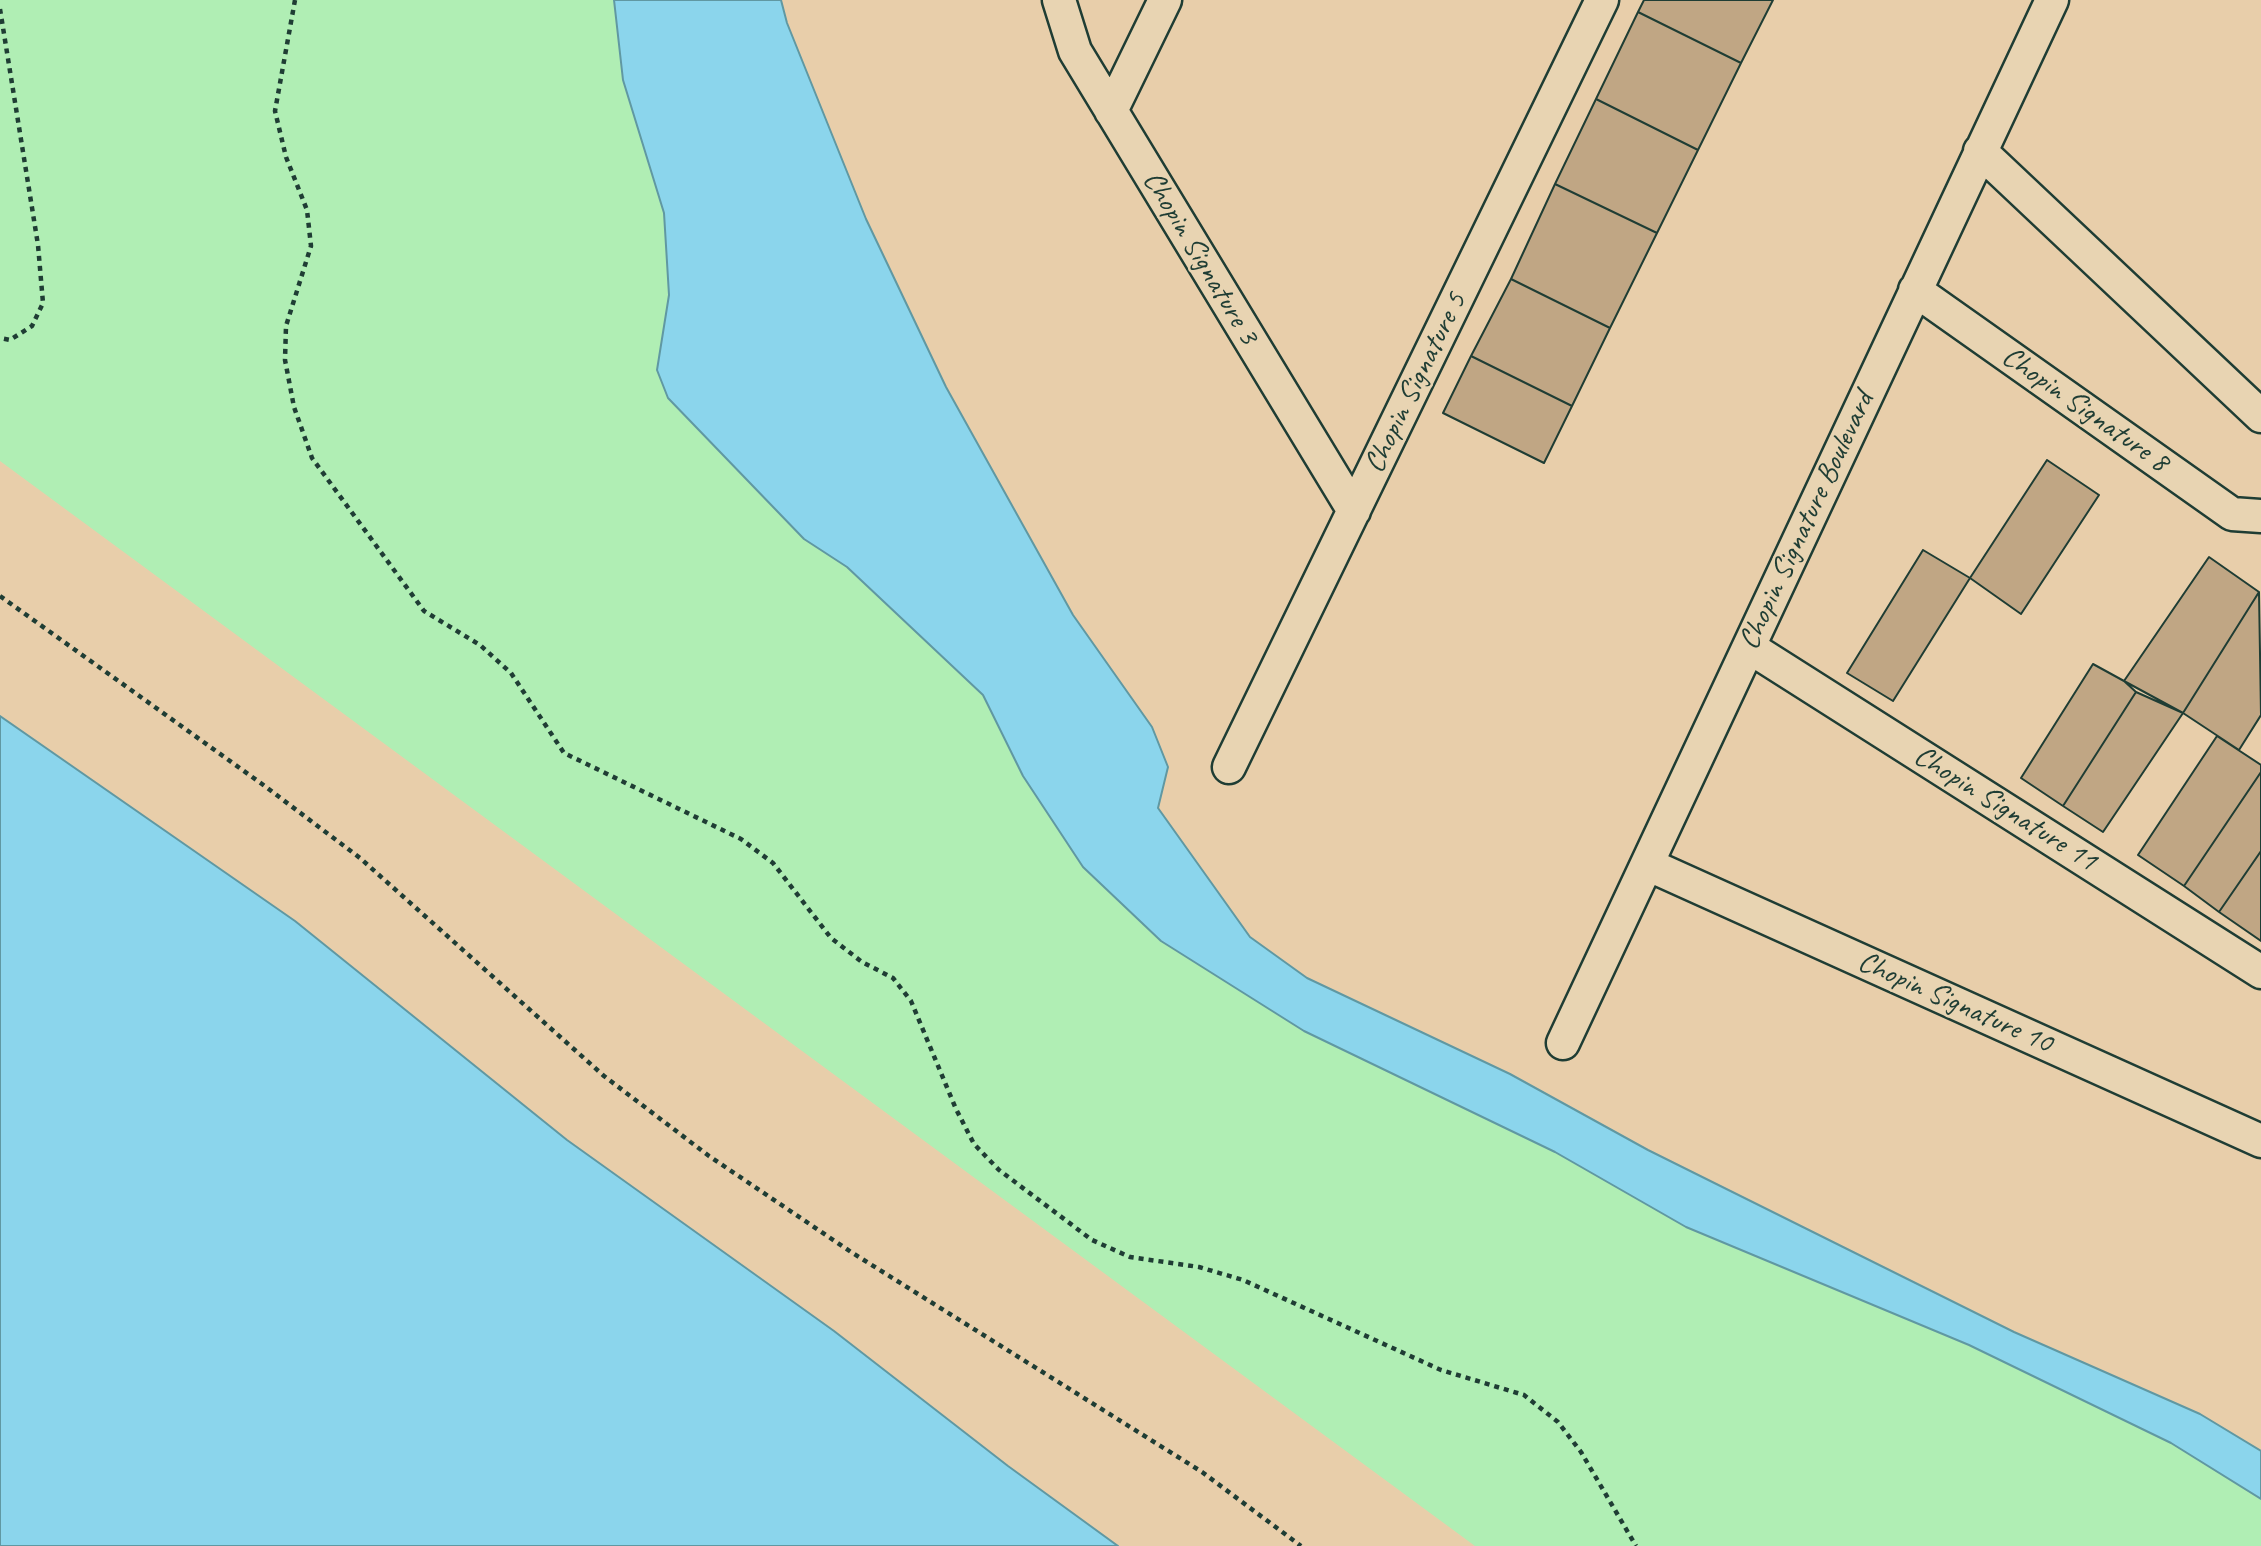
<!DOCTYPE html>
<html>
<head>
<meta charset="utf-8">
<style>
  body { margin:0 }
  canvas { display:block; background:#e8ceaa }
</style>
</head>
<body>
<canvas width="2261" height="1546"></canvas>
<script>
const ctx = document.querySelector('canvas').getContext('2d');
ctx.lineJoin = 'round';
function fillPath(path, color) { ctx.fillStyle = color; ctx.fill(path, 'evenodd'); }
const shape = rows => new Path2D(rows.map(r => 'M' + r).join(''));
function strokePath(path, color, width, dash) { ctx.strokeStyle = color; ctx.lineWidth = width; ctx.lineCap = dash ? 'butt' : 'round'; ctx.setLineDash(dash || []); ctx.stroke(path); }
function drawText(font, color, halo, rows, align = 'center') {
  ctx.font = font + ' Caveat,sans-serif'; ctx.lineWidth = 5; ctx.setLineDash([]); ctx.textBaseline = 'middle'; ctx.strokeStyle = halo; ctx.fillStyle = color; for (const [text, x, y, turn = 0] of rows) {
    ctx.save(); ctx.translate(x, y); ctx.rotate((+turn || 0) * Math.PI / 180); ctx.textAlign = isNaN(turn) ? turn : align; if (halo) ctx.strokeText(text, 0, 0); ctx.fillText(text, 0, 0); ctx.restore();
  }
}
const green = shape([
  [0,0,614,0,623,80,664,213,669,295,657,370,668,398,804,539,847,567,983,695,1023,776,1083,867,1161,941,1304,1031,1555,1152,1686,1227,1969,1345,2171,1443,2261,1499,2261,1546,1475,1546,0,461]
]);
const water = shape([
  [614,0,781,0,787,23,866,219,946,387,1073,615,1152,727,1168,767,1158,808,1250,937,1307,978,1510,1074,1648,1150,2014,1332,2200,1414,2261,1451,2261,1499,2171,1443,1969,1345,1686,1227,1555,1152,1304,1031,1161,941,1083,867,1023,776,983,695,847,567,804,539,668,398,657,370,669,295,664,213,623,80,614,0],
  [0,716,295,921,567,1140,834,1331,1008,1466,1118,1546,0,1546,0,716]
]);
const building = shape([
  [1644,0,1773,0,1741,63,1638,12,1644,0],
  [1638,12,1741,63,1698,150,1596,99,1638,12],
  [1596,99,1698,150,1657,233,1555,184,1596,99],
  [1555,184,1657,233,1610,328,1511,279,1555,184],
  [1511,279,1610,328,1572,406,1471,356,1511,279],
  [1471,356,1572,406,1544,463,1443,413,1471,356],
  [2047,460,2099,495,2021,614,1970,578,2047,460],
  [1923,550,1970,578,1893,701,1847,673,1923,550],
  [2209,557,2259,592,2183,713,2124,681,2209,557],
  [2259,592,2261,715,2239,750,2183,713,2259,592],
  [2093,664,2124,681,2136,692,2063,806,2021,778,2093,664],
  [2136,692,2183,713,2103,832,2063,806,2136,692],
  [2217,736,2261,765,2261,772,2184,886,2138,855,2217,736],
  [2261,772,2261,851,2219,912,2184,886,2261,772],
  [2261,851,2261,941,2219,912,2261,851]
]);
const path = shape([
  [295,0,275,111,286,157,307,210,311,246,286,326,285,360,294,407,312,458,424,611,480,645,511,673,564,753,741,839,773,863,831,938,862,962,893,978,911,1001,956,1109,974,1144,999,1170,1092,1240,1130,1257,1199,1267,1243,1280,1441,1370,1524,1395,1558,1422,1581,1452,1636,1546],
  [0,9,38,245,43,303,32,326,10,340,0,338],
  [0,596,262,784,360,858,604,1076,709,1156,851,1252,1202,1472,1301,1546]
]);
const street = shape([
  [1059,0,1075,51,1354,511],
  [1111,111,1165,0],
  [1980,151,2261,416],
  [1915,290,2232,514,2261,516],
  [1749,647,2261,972],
  [1229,767,1602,0],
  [1649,865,2261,1141],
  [1563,1043,2052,0]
]);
const streetNames = [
  ["Chopin Signature 3",1200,258,59],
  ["Chopin Signature 5",1416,383,-64],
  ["Chopin Signature 8",2085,410,35],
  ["Chopin Signature Boulevard",1807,521,-65],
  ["Chopin Signature 11",2005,809,32],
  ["Chopin Signature 10",1955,1003,24]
];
fillPath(green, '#b0eeb4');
fillPath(water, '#8bd5ec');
strokePath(water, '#6098a2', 2);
fillPath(building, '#c0a684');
strokePath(building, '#1f3d34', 2);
strokePath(street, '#1f3d34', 37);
strokePath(path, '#1f3d34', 4.5, [5, 5]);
strokePath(street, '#e8d4b2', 32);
drawText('30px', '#1f3d34', '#e8d4b2', streetNames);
</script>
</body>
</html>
